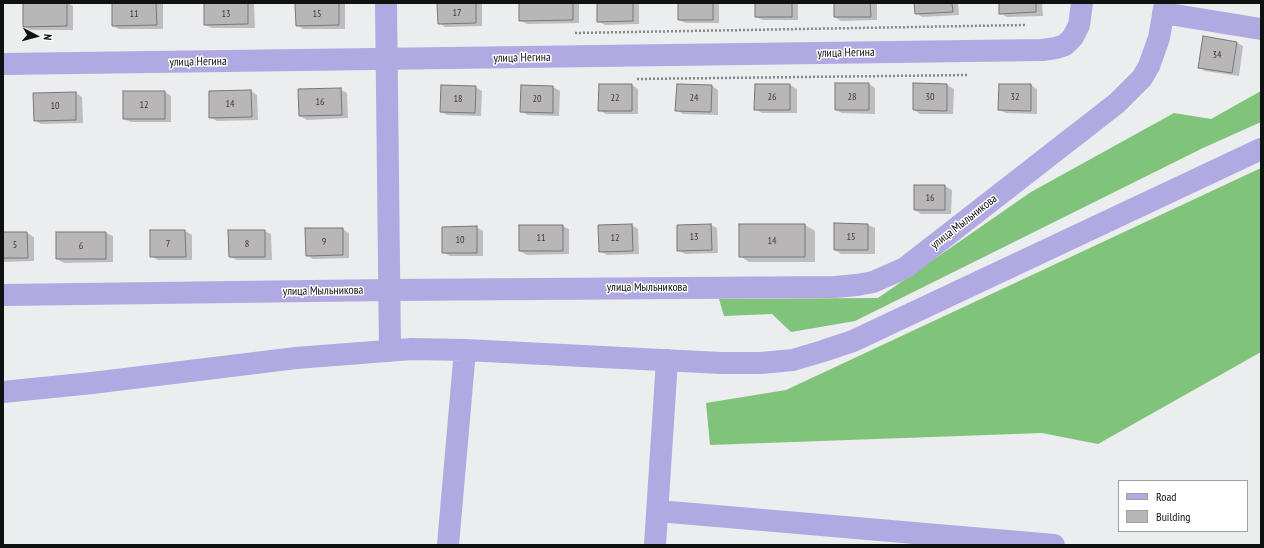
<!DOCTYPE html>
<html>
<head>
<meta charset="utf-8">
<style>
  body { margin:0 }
  #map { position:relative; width:1264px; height:548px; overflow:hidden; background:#ebedef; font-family:"PT Sans Narrow",sans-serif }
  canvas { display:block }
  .frame { position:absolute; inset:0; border:4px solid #101111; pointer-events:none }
  .legend { position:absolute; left:1118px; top:480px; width:130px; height:52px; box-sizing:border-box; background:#fff; border:1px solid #9fa0a0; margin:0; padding:5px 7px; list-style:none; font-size:12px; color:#101111 }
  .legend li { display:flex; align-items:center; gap:8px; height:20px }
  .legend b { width:20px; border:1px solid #9fa0a0 }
  .north { position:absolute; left:16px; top:16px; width:40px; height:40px; -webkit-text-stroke:3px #fff; paint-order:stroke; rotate:96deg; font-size:11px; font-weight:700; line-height:16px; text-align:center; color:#101111 }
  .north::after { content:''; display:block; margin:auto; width:14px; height:18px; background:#101111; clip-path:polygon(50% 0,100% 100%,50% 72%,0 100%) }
</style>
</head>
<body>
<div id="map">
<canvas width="1264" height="548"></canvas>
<div class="frame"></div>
<ul class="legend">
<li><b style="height:5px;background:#b0a9e2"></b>Road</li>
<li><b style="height:11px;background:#b9b6b8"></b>Building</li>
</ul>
<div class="north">N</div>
</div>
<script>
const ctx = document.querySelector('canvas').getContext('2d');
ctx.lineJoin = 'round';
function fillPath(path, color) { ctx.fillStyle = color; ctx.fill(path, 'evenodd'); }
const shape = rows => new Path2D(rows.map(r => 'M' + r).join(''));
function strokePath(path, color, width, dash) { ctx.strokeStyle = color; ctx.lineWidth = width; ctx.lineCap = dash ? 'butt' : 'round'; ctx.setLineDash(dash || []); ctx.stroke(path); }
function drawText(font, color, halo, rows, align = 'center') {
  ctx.font = font + ' "PT Sans Narrow",sans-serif'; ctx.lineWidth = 3; ctx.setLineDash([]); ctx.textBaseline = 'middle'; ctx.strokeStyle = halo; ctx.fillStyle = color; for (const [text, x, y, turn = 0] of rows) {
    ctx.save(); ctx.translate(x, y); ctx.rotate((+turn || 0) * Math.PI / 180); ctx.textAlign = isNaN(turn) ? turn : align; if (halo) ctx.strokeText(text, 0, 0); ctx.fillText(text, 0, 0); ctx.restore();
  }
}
const forest = shape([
  [1261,91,1261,122,1203,148,855,321,791,332,772,314,724,316,719,299,878,298,1031,192,1174,113,1211,119],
  [1261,168,1261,352,1098,444,1042,433,710,445,706,403,786,390]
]);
const shadow = shape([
  [24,3,68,3,73,6,73,30,30,30,24,26],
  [113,3,163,3,163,29,119,29,113,26],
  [205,3,254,3,255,28,212,28,205,25],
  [296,3,345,3,345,29,303,29,297,25],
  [438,3,482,3,482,26,445,27,439,23],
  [520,3,579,3,579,23,527,24,520,20],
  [598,3,639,3,639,24,605,25,598,21],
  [679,3,719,3,719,23,686,23,679,20],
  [756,3,798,3,798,20,763,20,756,17],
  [835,3,877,3,877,20,841,21,835,17],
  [915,3,958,3,959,15,922,17,916,13],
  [1000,3,1042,3,1043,16,1007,17,1000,13],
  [1203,37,1237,43,1243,46,1239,76,1205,71,1199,67],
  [869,84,875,88,875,114,842,113,836,110],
  [914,84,947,85,954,89,953,114,920,114,914,110],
  [632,85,638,89,638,114,606,114,599,110],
  [756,85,790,85,797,89,797,113,762,113,755,109],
  [1031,85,1037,89,1037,114,1006,113,999,110],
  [522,86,553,87,560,91,559,116,528,115,521,111],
  [712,86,718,90,718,115,683,114,677,110],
  [475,87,482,91,481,116,448,115,441,112],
  [340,89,347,93,348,118,307,120,300,116],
  [251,91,257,95,258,120,217,121,210,117],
  [165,92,171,96,171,122,131,122,124,119],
  [76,93,82,97,83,123,41,124,34,120],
  [945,186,952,190,951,214,921,214,915,210],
  [835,224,868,225,875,228,875,254,841,254,835,250],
  [632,225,638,229,639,254,607,255,600,251],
  [711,225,717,228,718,253,685,254,678,250],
  [805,225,815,231,815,262,749,262,740,256],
  [562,226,569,229,569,254,527,255,520,251],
  [476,227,483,231,483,256,450,256,443,252],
  [342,229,349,233,349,258,313,259,307,255],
  [151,231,185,231,192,235,192,260,158,260,151,256],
  [264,231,271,234,272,260,237,260,230,257],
  [3,233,27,233,34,237,34,261,3,262],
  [106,233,113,236,113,262,64,263,57,259]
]);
const building = shape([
  [23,3,67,3,67,26,23,27,23,3],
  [112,3,156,3,157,25,112,26,112,3],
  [204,3,248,3,248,24,204,25,204,3],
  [295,3,339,3,339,25,296,26,295,3],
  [437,3,476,3,476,23,438,24,437,3],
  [519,3,573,3,573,20,519,21,519,3],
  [597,3,633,3,633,21,597,22,597,3],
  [678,3,713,3,713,20,678,20,678,3],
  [755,3,792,3,792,17,755,17,755,3],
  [834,3,870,3,871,17,834,17,834,3],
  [914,3,952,3,953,12,915,14,914,3],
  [999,3,1036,3,1036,12,999,14,999,3],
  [1203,36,1237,42,1232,73,1198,68,1203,36],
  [835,83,869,83,869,110,835,110,835,83],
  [913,83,947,84,947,111,913,110,913,83],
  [599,84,632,84,632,111,598,111,599,84],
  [677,84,712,85,711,112,675,111,677,84],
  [755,84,790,84,790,110,754,110,755,84],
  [999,84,1031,84,1031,111,998,110,999,84],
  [441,85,476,86,475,113,440,112,441,85],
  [521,85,553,86,553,113,520,112,521,85],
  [341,88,342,115,299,116,298,89,341,88],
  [251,90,252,117,209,118,209,91,251,90],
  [123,91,165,91,165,119,123,119,123,91],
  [76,92,76,120,34,121,33,93,76,92],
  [914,185,945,185,945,210,914,210,914,185],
  [834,223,868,224,868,250,834,250,834,223],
  [632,224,633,251,599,252,598,225,632,224],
  [711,224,712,250,677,251,677,225,711,224],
  [739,224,805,224,805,257,739,257,739,224],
  [519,225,563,225,563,251,519,251,519,225],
  [477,226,477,253,442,253,442,227,477,226],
  [305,228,343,228,343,255,306,256,305,228],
  [150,230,185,230,186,257,150,257,150,230],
  [228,230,265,230,265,257,229,257,228,230],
  [3,232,27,232,28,258,3,258,3,232],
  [56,232,106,232,106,259,56,259,56,232]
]);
const path = shape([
  [575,33,1026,25],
  [637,79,969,75]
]);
const minor = shape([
  [386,3,390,351],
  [1163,13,1261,29],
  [3,64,1042,50,1056,48,1065,45,1073,37,1079,25,1082,3],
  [3,295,389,290,835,287,857,285,873,282,905,268,1117,103,1142,78,1149,66,1159,38,1165,3],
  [3,392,92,383,296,358,412,349,465,350,721,363,761,363,793,360,823,351,853,341,1261,149],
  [658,511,1054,545],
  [448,545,465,350],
  [655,545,667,360]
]);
const numberNames = [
  ["17",457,13],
  ["11",134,14],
  ["13",226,14],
  ["15",317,14],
  ["34",1217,55],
  ["26",772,97],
  ["28",852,97],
  ["30",930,97],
  ["32",1015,97],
  ["22",615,98],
  ["24",694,98],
  ["18",458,99],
  ["20",537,99],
  ["16",320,102],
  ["14",230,104],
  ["12",144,105],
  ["10",55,106],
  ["16",930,198],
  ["13",694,237],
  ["15",851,237],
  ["11",541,238],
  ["12",615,238],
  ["10",460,240],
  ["14",772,241],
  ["9",324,242],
  ["7",168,244],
  ["8",247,244],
  ["5",15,245],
  ["6",81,246]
];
const streetNames = [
  ["улица Негина",846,53,-1],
  ["улица Негина",522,58,-1],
  ["улица Негина",198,62,-1],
  ["улица Мыльникова",964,222,-38],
  ["улица Мыльникова",647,288],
  ["улица Мыльникова",323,291,-1]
];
fillPath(forest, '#80c37a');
fillPath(shadow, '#0003');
fillPath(building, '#b9b6b8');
strokePath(building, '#787678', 1);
strokePath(path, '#858687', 2.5, [2, 2]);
strokePath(minor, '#b0a9e2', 22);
drawText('10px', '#3a3a3b', null, numberNames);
drawText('12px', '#101111', '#fff', streetNames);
</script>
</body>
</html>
